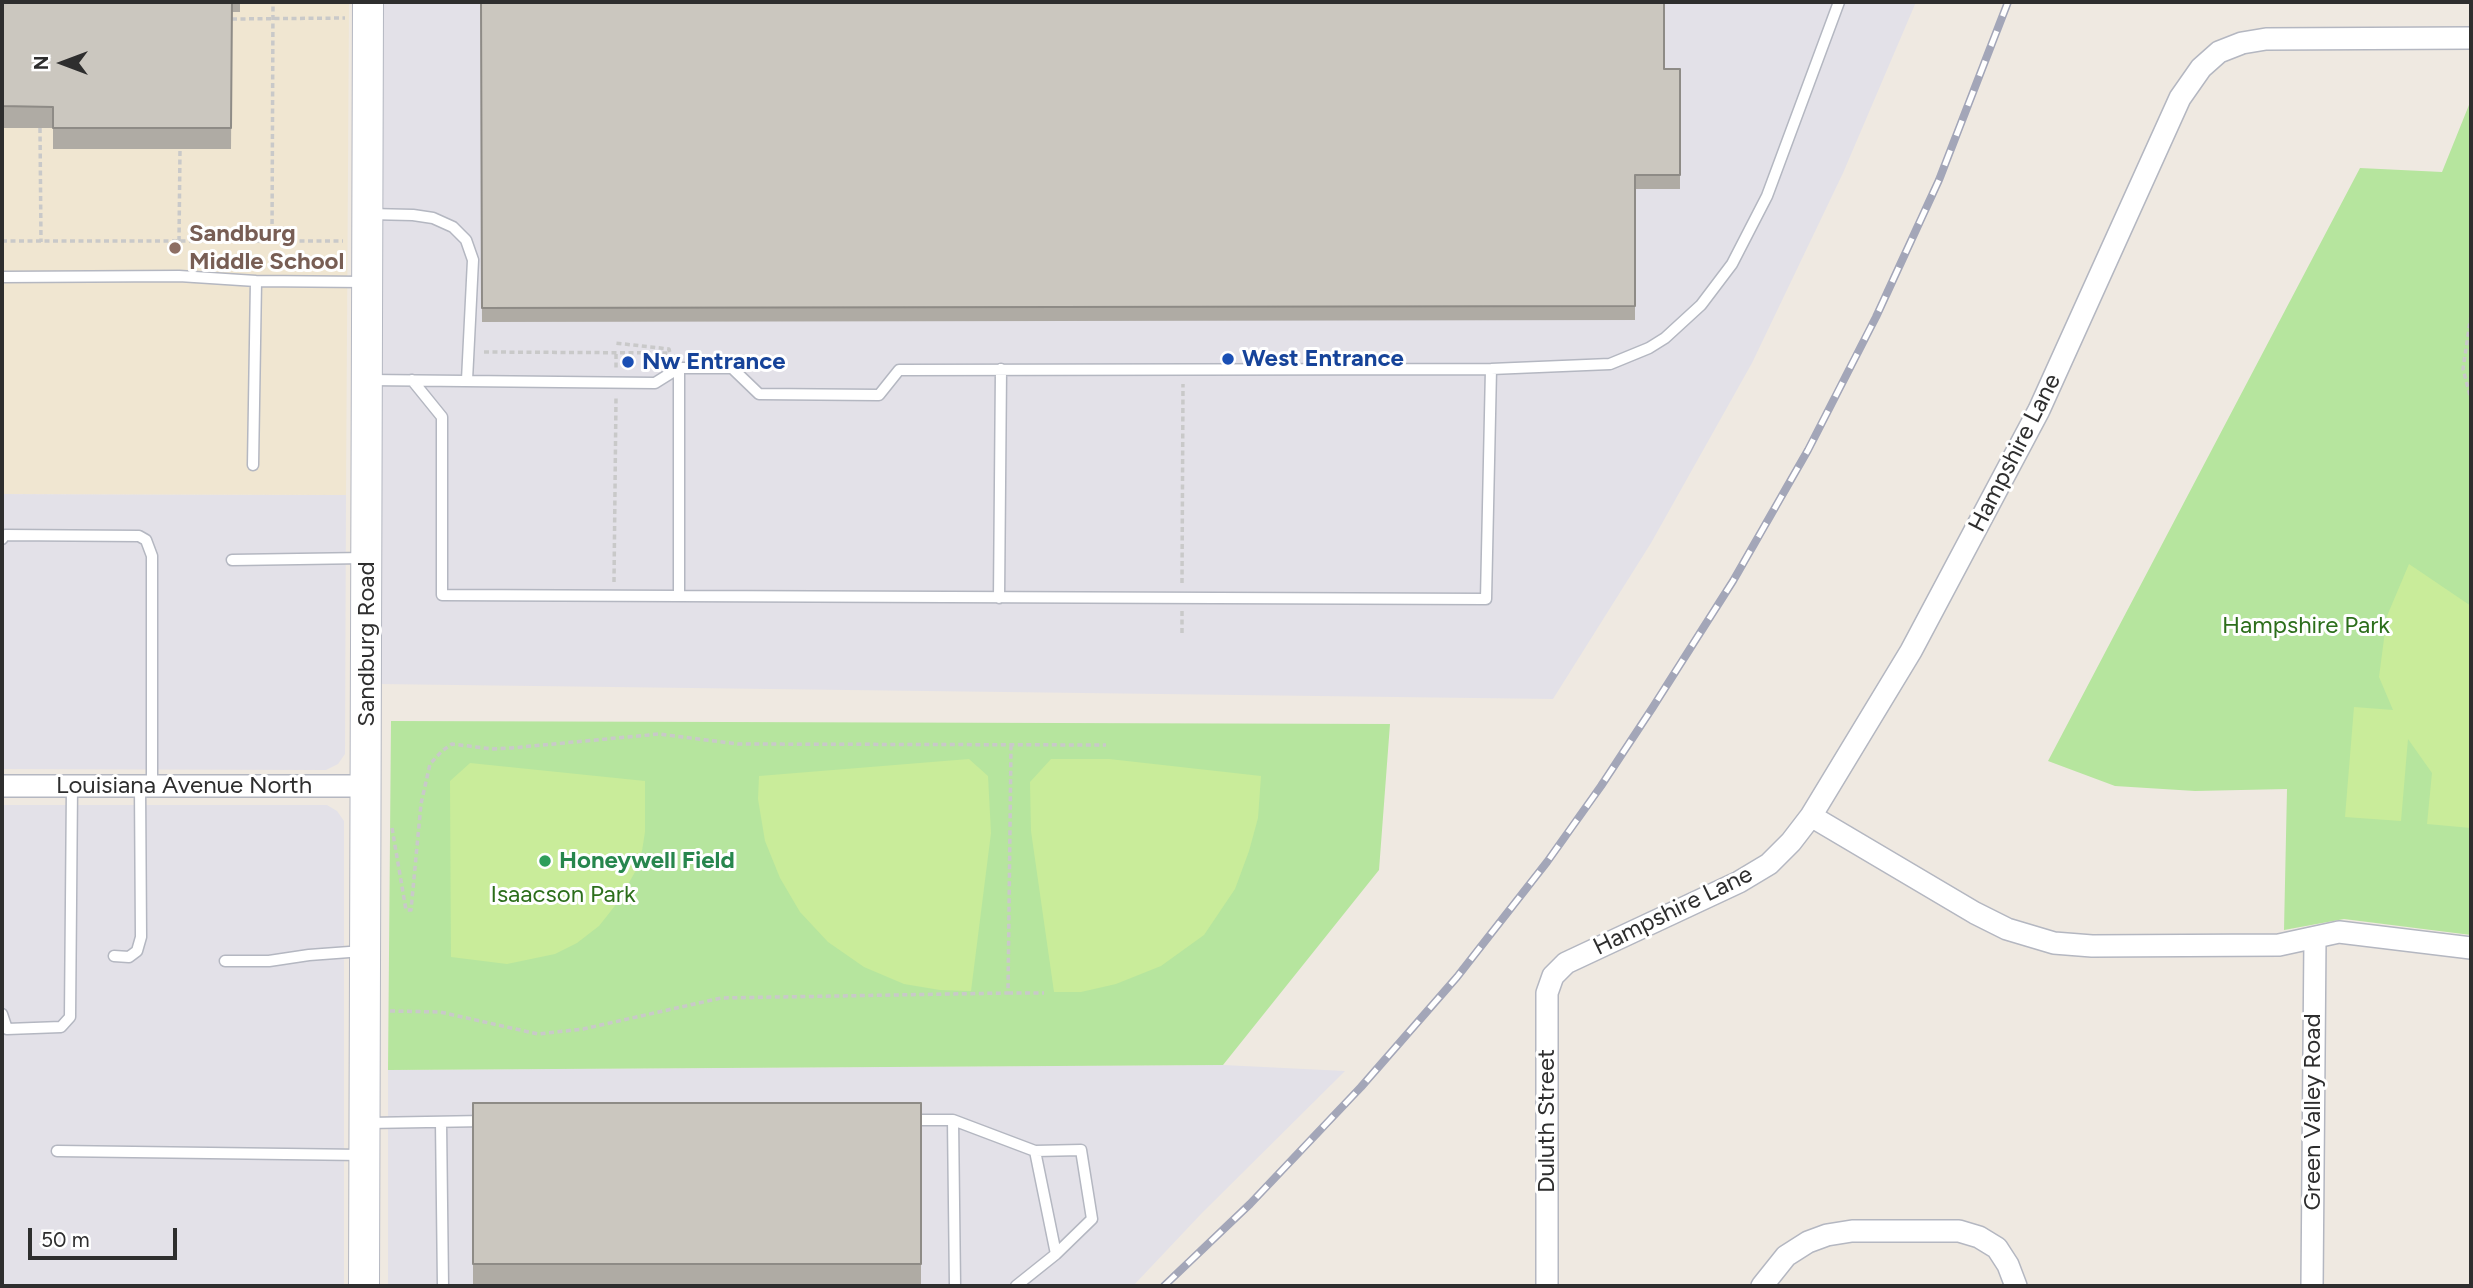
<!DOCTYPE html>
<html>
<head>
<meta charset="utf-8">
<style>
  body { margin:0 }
  #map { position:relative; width:2473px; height:1288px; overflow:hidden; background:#efe9e1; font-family:Figtree,sans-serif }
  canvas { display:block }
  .frame { position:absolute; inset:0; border:4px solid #2e2e2e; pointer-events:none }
  .north { position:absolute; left:28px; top:28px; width:70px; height:70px; -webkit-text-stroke:5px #fff; paint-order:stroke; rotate:270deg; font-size:19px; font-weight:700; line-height:28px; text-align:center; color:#2e2e2e }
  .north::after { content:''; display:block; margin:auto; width:24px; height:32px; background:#2e2e2e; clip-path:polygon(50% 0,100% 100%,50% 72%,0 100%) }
  .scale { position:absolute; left:28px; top:1228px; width:149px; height:32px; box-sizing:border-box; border:4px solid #2e2e2e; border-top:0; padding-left:9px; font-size:21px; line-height:24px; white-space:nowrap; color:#2e2e2e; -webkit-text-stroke:5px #fff; paint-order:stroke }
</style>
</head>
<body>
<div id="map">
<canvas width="2473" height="1288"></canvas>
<div class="frame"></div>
<div class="north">N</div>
<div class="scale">50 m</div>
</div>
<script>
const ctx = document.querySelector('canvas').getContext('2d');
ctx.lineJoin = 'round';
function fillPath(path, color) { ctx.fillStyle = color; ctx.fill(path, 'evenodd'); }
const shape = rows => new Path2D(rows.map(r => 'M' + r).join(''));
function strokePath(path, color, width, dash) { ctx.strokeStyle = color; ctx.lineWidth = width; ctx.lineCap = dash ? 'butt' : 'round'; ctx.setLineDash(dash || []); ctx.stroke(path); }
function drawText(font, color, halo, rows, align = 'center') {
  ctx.font = font + ' Figtree,sans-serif'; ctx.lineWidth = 6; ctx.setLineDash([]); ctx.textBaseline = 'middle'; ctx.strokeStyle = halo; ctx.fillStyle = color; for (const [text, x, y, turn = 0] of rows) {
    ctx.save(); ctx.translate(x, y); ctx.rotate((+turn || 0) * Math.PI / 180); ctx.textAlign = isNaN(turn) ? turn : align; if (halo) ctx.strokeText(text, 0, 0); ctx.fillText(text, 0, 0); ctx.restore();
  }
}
const industrial = shape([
  [383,2,1916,2,1843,173,1752,363,1651,543,1553,699,378,684],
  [2,494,346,495,345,754,338,764,326,770,2,769],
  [2,805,327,805,337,811,344,821,344,1286,2,1286],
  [1223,1065,1345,1071,1201,1214,1133,1286,388,1286,388,1070]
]);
const education = shape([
  [2,2,349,2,346,495,2,494]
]);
const green = shape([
  [2471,100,2471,935,2344,919,2284,930,2287,789,2195,791,2115,786,2048,761,2360,168,2442,172],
  [391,721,1390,724,1379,870,1223,1065,388,1070]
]);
const pitch = shape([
  [2409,564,2471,606,2471,828,2427,824,2432,773,2408,739,2401,821,2345,817,2354,707,2393,710,2379,677,2387,616],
  [969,759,988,776,991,833,971,991,940,990,904,984,864,967,828,942,800,912,780,878,765,841,758,799,759,776],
  [1051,759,1109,759,1261,776,1258,818,1249,851,1235,889,1204,935,1161,966,1116,984,1081,992,1054,992,1031,831,1030,782],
  [470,763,645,781,645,832,642,851,635,872,618,902,599,926,577,943,555,954,507,964,451,957,450,781]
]);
const path = shape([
  [232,19,345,18],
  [40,128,41,242],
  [2,241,343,241],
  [179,241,180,149],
  [272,241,273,2],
  [2471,315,2463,369,2471,399],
  [484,352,670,353,669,349,615,343],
  [616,354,616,369],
  [614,582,616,398],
  [1182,583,1183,384],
  [1182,611,1182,634],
  [392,828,406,910,411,910,421,804,430,764,442,751,452,744,492,749,511,748,659,734,738,744,1106,745],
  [1008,993,1044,993],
  [390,1011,440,1012,538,1034,583,1029,721,998,1008,993,1011,745]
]);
const lane = shape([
  [369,214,413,215,433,218,453,227,466,240,473,260,467,380],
  [2,277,179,276,256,281,365,282],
  [369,380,655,383,679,368,732,368,759,394,879,395,899,370,1491,369,1610,364,1649,348,1665,338,1701,305,1732,264,1767,196,1839,2],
  [412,380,442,417,442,595,679,596,679,368],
  [253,465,256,281],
  [2,539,5,535,139,536,146,540,152,556,152,786],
  [232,560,365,558],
  [679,596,1486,599,1491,369],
  [999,598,1001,369],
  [114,956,129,957,137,951,141,937,140,786],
  [225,961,269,961,309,955,363,951],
  [2,1014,7,1029,61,1027,70,1017,72,786],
  [907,1120,953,1120,1035,1151,1056,1254,1016,1286],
  [953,1120,955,1286],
  [441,1122,443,1286],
  [368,1123,485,1121],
  [57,1151,362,1155],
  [1035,1151,1081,1150,1092,1219,1056,1254]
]);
const street = shape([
  [2,786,367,786],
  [1811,816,1975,913,2007,929,2054,943,2092,946,2279,945,2339,932,2471,948],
  [1547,1286,1547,993,1553,976,1566,963,1739,882,1769,864,1791,842,1811,816,1911,651,2039,410,2180,98,2201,68,2219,52,2242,43,2266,39,2471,38],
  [1762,1286,1786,1256,1808,1242,1827,1235,1852,1231,1959,1231,1979,1237,1997,1248,2008,1265,2016,1286],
  [2312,1286,2315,938]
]);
const secondary = shape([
  [364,1286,368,2]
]);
const rail = shape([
  [1164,1286,1250,1204,1361,1087,1457,977,1547,862,1601,786,1653,707,1733,581,1808,450,1876,317,1939,180,2008,2]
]);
const wall = shape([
  [2,2,240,2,240,12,232,12,231,149,53,149,53,128,2,128],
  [481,2,1664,69,1680,69,1680,189,1635,189,1635,320,482,322],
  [473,1103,921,1103,921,1286,473,1286]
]);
const building = shape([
  [2,2,232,2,231,128,53,128,53,107,2,106,2,2],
  [481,2,1664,2,1664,69,1680,69,1680,175,1635,175,1635,306,482,308,481,2],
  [473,1103,921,1103,921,1264,473,1264,473,1103]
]);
const markers = [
  [175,248,7,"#8d6e63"],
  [1228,359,7,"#1a4fb4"],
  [628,362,7,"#1a4fb4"],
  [545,861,7,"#2e9e5b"]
];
const educationNames = [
  ["Sandburg",189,234],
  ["Middle School",189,262]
];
const transitNames = [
  ["West Entrance",1242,359],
  ["Nw Entrance",642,362]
];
const streetNames = [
  ["Hampshire Lane",2015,453,-63],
  ["Sandburg Road",367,644,-90],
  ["Louisiana Avenue North",184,786],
  ["Hampshire Lane",1673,911,-26],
  ["Green Valley Road",2313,1112,-90],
  ["Duluth Street",1547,1121,-90]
];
const parkNames = [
  ["Hampshire Park",2306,626],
  ["Isaacson Park",563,895]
];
const leisureNames = [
  ["Honeywell Field",559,861]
];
fillPath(industrial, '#e3e1e8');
fillPath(education, '#f0e6d1');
fillPath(green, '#b6e59e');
fillPath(pitch, '#c9ec9a');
strokePath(lane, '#b4b7c1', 13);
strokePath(street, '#b4b7c1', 24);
strokePath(secondary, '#b4b7c1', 32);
strokePath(path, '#c9c9c9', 3.5, [5, 3.5]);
strokePath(lane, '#fff', 10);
strokePath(street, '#fff', 21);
strokePath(secondary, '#fff', 30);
strokePath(rail, '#a3a6b8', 8);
strokePath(rail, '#fff', 5, [16]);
fillPath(wall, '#afaba4');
fillPath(building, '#cbc7bf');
strokePath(building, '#8e8b86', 2);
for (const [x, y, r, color] of markers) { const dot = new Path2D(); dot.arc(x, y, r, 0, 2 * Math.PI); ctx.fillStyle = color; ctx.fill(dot); strokePath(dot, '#fff', 2.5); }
drawText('bold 24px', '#785e54', '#fff', educationNames, 'left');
drawText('bold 24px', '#164399', '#fff', transitNames, 'left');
drawText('24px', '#2e2e2e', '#fff', streetNames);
drawText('24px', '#2c6e1b', '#fff', parkNames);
drawText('bold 24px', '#27864d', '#fff', leisureNames, 'left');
</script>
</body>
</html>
